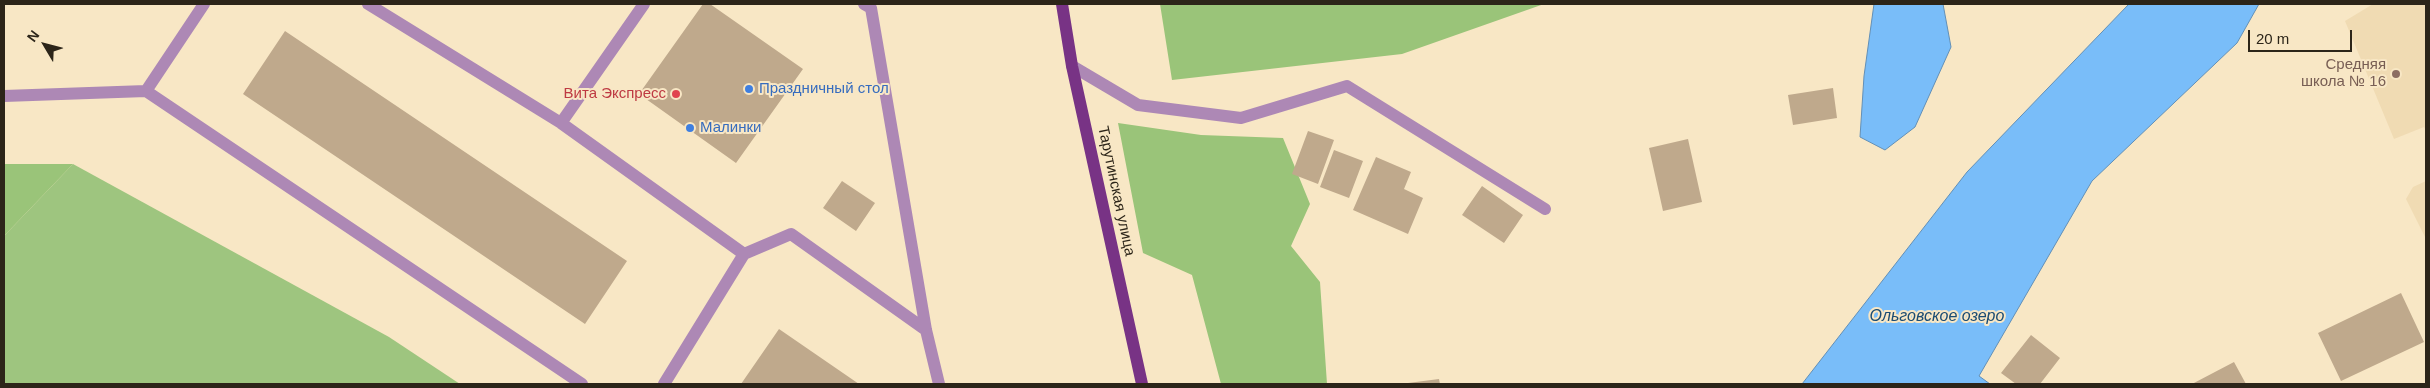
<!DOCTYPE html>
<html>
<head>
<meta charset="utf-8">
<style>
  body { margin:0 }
  #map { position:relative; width:2430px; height:388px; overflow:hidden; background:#f8e7c5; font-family:Arial,sans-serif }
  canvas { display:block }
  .frame { position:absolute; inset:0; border:5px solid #2c2519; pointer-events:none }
  .north { position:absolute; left:20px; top:20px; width:50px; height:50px; -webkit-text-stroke:4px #f8e7c5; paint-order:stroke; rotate:307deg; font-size:14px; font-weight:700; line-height:20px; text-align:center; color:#2c2519 }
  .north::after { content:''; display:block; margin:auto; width:18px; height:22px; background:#2c2519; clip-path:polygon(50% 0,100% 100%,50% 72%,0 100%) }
  .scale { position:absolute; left:2248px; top:30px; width:104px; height:22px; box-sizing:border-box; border:2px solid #2c2519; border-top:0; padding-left:6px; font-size:15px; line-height:18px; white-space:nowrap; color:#2c2519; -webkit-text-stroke:4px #f8e7c5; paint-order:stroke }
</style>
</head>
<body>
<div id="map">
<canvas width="2430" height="388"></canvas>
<div class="frame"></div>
<div class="north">N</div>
<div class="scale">20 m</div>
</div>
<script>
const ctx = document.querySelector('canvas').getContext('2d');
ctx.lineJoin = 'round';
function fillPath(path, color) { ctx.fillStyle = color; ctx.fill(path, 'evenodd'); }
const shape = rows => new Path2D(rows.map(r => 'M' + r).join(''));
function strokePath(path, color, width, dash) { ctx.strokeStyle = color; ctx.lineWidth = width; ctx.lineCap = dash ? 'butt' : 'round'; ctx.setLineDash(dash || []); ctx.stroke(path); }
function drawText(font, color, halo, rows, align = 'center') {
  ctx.font = font + ' Arial,sans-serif'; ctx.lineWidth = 4; ctx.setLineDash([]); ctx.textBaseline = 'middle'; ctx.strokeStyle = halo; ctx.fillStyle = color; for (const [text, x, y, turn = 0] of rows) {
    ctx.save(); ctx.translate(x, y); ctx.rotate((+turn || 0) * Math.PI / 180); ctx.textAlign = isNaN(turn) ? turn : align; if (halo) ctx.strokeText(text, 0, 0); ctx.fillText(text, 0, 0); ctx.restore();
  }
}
const built = shape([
  [2373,4,2426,4,2426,131,2424,127,2394,139,2345,21],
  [2426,181,2426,239,2406,199,2413,187]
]);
const green = shape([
  [73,164,389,337,460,384,4,384,4,236]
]);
const forest = shape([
  [1160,4,1544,4,1402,54,1172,80],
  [1118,123,1201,135,1283,138,1310,204,1291,246,1320,282,1327,384,1221,384,1192,275,1143,253],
  [4,164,73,164,4,236]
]);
const water = shape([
  [1874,4,1943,4,1951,47,1915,127,1885,150,1860,137,1864,76,1874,4],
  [2129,4,2259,4,2237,43,2092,181,1979,376,1990,384,1802,384,1967,172,2129,4]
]);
const building = shape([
  [703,4,710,4,803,69,736,163,639,94],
  [285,31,627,261,585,324,243,94],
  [1833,88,1837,118,1793,125,1788,95],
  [1308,131,1334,140,1318,184,1292,174],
  [1688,139,1702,202,1663,211,1649,148],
  [1334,150,1363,161,1349,198,1320,187],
  [1376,157,1411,172,1404,189,1423,198,1408,234,1353,210],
  [842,181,875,203,856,231,823,208],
  [1482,186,1523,215,1504,243,1462,215],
  [2401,293,2424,342,2341,381,2318,333],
  [779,329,859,384,741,384],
  [2031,335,2060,358,2040,384,2016,384,2001,373],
  [2234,362,2246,384,2192,384],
  [1439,379,1440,384,1408,384,1408,383]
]);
const service = shape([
  [204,4,146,91,582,384],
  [368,4,561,123,744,254],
  [864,4,871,8,926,330,939,384],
  [1072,66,1138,105,1241,118,1347,86,1545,209],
  [4,96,146,91],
  [561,123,644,4],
  [664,384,744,254,791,234,926,330]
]);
const primary = shape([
  [1062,4,1072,66,1142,384]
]);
const markers = [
  [2396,74,5,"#8d6e63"],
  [749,89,5,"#3f7fe0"],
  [676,94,5,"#e0444e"],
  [690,128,5,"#3f7fe0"]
];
const educationNames = [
  ["Средняя",2386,65],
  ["школа № 16",2386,82]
];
const shopNames = [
  ["Праздничный стол",759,89],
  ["Малинки",700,128]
];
const healthNames = [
  ["Вита Экспресс",666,94]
];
const streetNames = [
  ["Тарутинская улица",1116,191,78]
];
const waterNames = [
  ["Ольговское озеро",1937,317]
];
fillPath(built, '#f0dbb3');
fillPath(green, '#9ec57f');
fillPath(forest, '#9ac479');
fillPath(water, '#79bdf9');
strokePath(water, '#628fb6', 1);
fillPath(building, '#bfa98c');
strokePath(service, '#ad88b5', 12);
strokePath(primary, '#783385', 12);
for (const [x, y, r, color] of markers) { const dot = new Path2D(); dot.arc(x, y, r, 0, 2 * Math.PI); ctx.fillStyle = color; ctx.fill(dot); strokePath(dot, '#f8e7c5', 2); }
drawText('15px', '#785e54', '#f8e7c5', educationNames, 'right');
drawText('15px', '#366cbe', '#f8e7c5', shopNames, 'left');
drawText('15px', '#be3a42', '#f8e7c5', healthNames, 'right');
drawText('15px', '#2c2519', '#f8e7c5', streetNames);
drawText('italic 16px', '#1b4c73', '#f8e7c5', waterNames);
</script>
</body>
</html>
